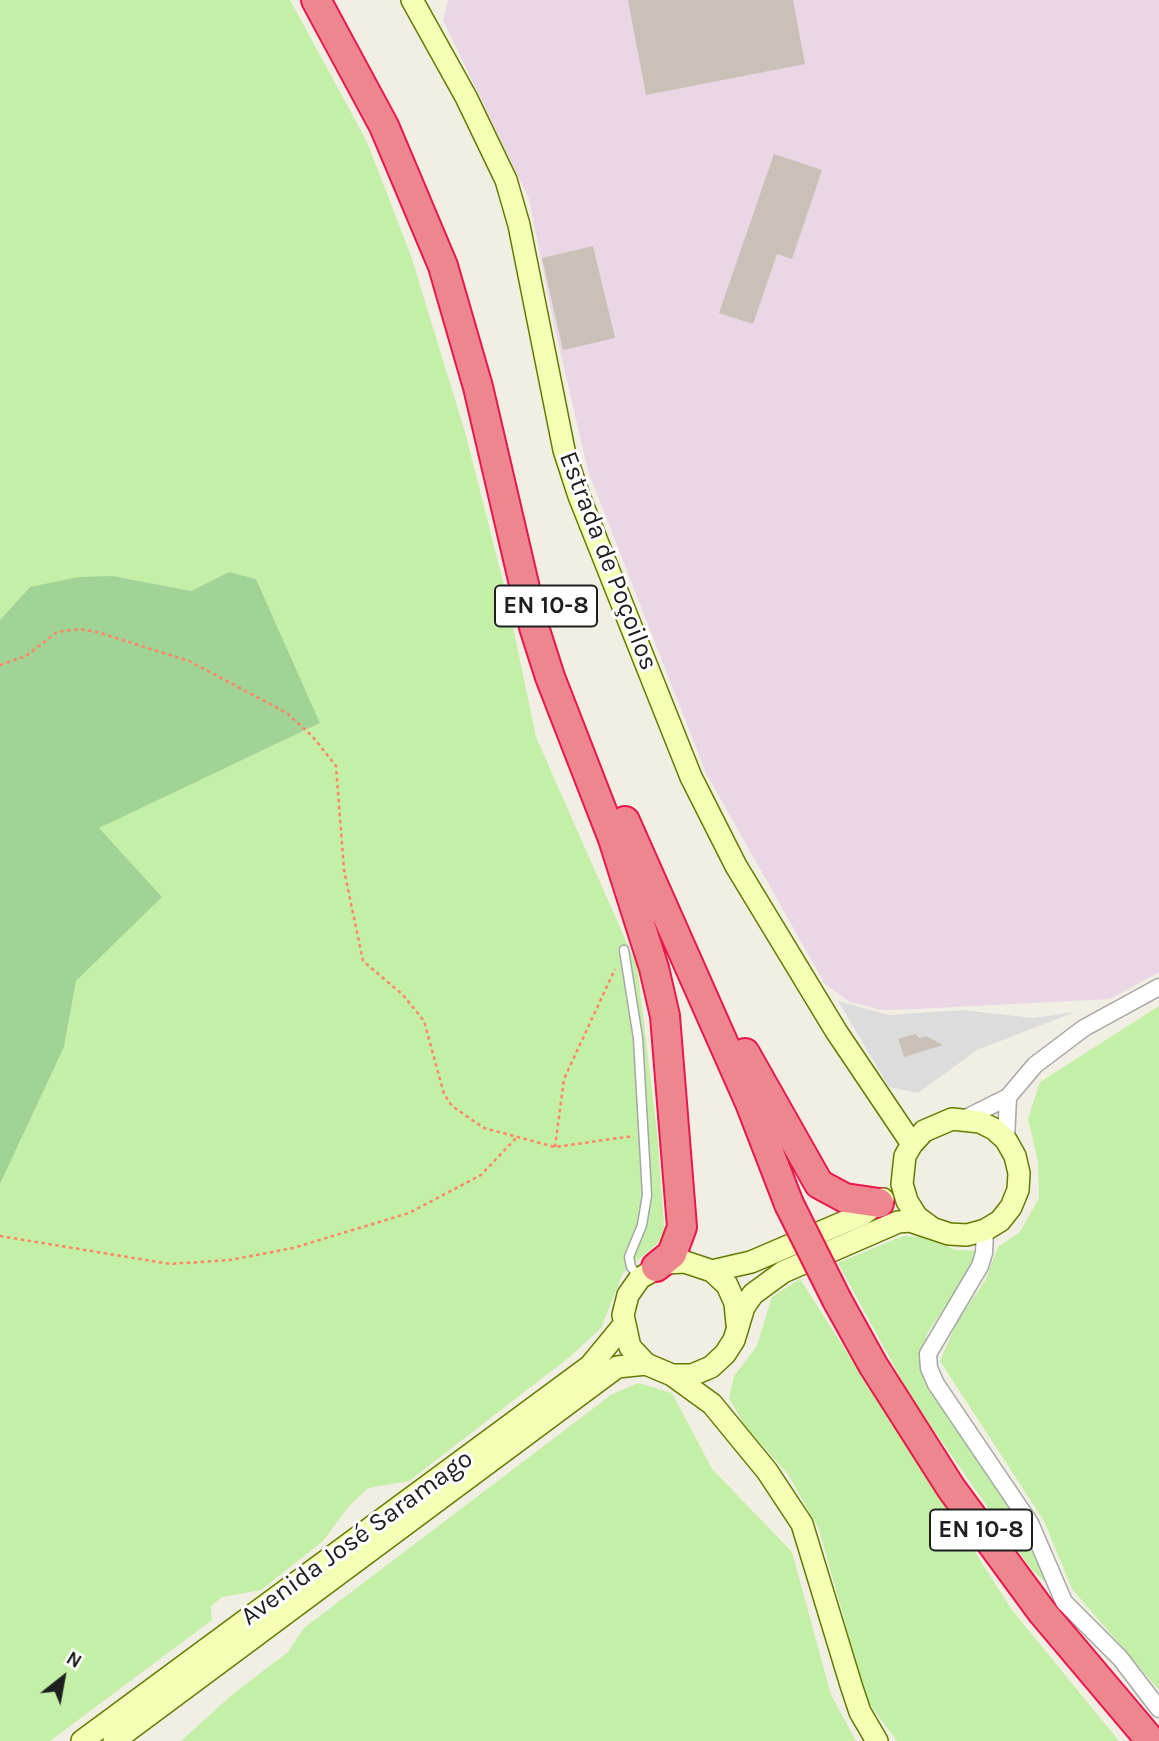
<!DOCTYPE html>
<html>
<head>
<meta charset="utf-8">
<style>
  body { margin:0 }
  #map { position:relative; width:1159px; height:1741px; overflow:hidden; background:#f1eee4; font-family:Karla,sans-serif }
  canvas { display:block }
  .north { position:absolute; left:28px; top:1643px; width:70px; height:70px; -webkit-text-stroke:5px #fff; paint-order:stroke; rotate:31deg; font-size:19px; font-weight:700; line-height:28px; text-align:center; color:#1f1f1f }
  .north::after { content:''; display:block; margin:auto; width:24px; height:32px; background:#1f1f1f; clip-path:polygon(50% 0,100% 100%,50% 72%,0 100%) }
</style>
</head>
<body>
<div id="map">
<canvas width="1159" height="1741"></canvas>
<div class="north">N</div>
</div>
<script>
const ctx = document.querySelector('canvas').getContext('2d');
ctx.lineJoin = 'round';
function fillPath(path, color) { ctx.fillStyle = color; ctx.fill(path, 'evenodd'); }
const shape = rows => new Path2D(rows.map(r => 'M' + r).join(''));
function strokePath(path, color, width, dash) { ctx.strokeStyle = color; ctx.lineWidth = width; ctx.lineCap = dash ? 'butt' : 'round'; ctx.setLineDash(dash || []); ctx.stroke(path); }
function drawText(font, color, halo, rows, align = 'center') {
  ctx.font = font + ' Karla,sans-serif'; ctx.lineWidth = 6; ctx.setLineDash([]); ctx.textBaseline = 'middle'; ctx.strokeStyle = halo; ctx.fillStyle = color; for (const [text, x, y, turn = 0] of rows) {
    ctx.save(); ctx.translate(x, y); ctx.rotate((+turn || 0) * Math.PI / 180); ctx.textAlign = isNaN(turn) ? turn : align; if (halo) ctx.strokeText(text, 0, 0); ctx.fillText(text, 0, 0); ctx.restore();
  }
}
const residential = shape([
  [838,1001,889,1015,963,1010,1033,1018,1075,1012,977,1050,918,1093,889,1087]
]);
const industrial = shape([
  [448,0,1159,0,1159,972,1110,999,915,1009,882,1010,850,1002,825,984,706,773,588,471,553,320,529,199,443,20]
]);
const grass = shape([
  [0,0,290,0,367,142,411,256,465,432,506,593,536,737,637,966,657,1132,665,1237,623,1273,601,1328,572,1355,409,1481,368,1488,349,1506,323,1541,261,1590,222,1597,211,1606,212,1620,50,1741,0,1741,0,1184,64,1047,76,981,161,897,98,828,320,723,256,579,229,572,191,591,113,576,30,587,0,620],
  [1159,1006,1159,1690,1072,1589,1044,1521,940,1361,958,1320,985,1281,998,1247,1020,1232,1039,1198,1038,1161,1028,1119,1040,1082],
  [903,1236,921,1237,956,1250,976,1251,967,1275,928,1332,919,1362,1035,1543,1046,1583,1031,1569,912,1399,838,1263],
  [800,1279,1012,1610,1119,1741,897,1741,867,1701,819,1529,788,1474,745,1426,729,1398,734,1376,757,1346,772,1297],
  [638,1383,672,1393,712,1469,792,1552,831,1695,856,1741,181,1741,233,1694,288,1652,304,1628,611,1395]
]);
const forest = shape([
  [229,572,256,579,320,723,99,828,162,897,76,981,64,1047,0,1184,0,620,30,587,79,577,113,576,191,591]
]);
const building = shape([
  [628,0,793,0,805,64,646,95],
  [774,154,822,170,792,259,777,254,753,324,719,313],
  [593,246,615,338,563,350,542,258],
  [915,1034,920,1038,926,1036,943,1045,904,1057,898,1039]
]);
const path = shape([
  [0,665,26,656,57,632,79,629,97,632,189,661,287,713,313,737,336,766,344,870,363,961,403,995,424,1021,444,1094,452,1106,484,1128,555,1147,633,1136],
  [555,1147,564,1079,615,969],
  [0,1236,170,1264,230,1260,293,1248,409,1213,481,1175,517,1137]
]);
const lane = shape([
  [624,950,638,1038,647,1195,642,1225,629,1257,631,1267,640,1278]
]);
const street = shape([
  [964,1119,1008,1097,1035,1065,1084,1028,1159,987],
  [1006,1140,1008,1097],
  [985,1230,984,1253,980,1266,928,1354,929,1368,936,1384,1030,1523,1064,1602,1120,1658,1159,1709]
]);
const secondary = shape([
  [412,0,466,97,506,180,519,225,564,450,579,496,691,777,736,866,836,1031,912,1144],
  [712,1271,751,1262,863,1214,883,1199],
  [737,1324,735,1303,727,1285,712,1271,685,1262,666,1263,640,1278,628,1295,623,1315,630,1347,646,1364,672,1375,692,1375,711,1367,725,1354,734,1340,744,1307,753,1294,783,1272,898,1222,910,1221,949,1234,967,1235,985,1230,1000,1221,1011,1207,1018,1190,1019,1173,1015,1156,1006,1140,994,1129,980,1122,952,1119,924,1131,912,1144,905,1156,902,1184,907,1201,917,1217,932,1228],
  [672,1375,712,1404,767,1471,802,1524,851,1685,860,1712,877,1741],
  [82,1741,590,1366,623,1326],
  [114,1741,617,1367,646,1364]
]);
const highway = shape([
  [316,0,384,126,443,266,478,387,534,627,550,677,613,839,654,968,665,1016,682,1227,672,1254,656,1267],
  [625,821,750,1103,789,1204],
  [745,1053,819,1184,845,1198,879,1203],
  [837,1300,873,1365,951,1488,1042,1612,1151,1741]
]);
const highwayBridge = shape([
  [789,1204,837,1300]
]);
const shields = [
  [546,606,102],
  [981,1530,102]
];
const shieldNames = [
  ["EN 10-8",546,606],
  ["EN 10-8",981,1530]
];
const streetNames = [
  ["Estrada de Poçoilos",608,561,69],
  ["Avenida José Saramago",357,1538,-36]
];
fillPath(residential, '#dddcdc');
fillPath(industrial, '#ead6e4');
fillPath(grass, '#c3efa6');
fillPath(forest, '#a2d396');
fillPath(building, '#c9c1b7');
strokePath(lane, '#a6a6a6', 11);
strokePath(street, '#a6a6a6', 19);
strokePath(secondary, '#637c00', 24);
strokePath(highway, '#e9174b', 32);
strokePath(path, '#ff8567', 2.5, [3.5, 3.5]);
strokePath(lane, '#fff', 8);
strokePath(street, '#fff', 16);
strokePath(secondary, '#f4feb4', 21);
strokePath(highway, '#ee868f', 28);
strokePath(highwayBridge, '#e9174b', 32, []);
strokePath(highwayBridge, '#ee868f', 28);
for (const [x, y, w] of shields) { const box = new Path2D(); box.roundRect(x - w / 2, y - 20.5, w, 41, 5); ctx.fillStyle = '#fff'; ctx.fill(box); strokePath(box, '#1f1f1f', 2); }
drawText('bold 24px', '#1f1f1f', null, shieldNames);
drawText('26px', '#1f1f1f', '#fff', streetNames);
</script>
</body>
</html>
